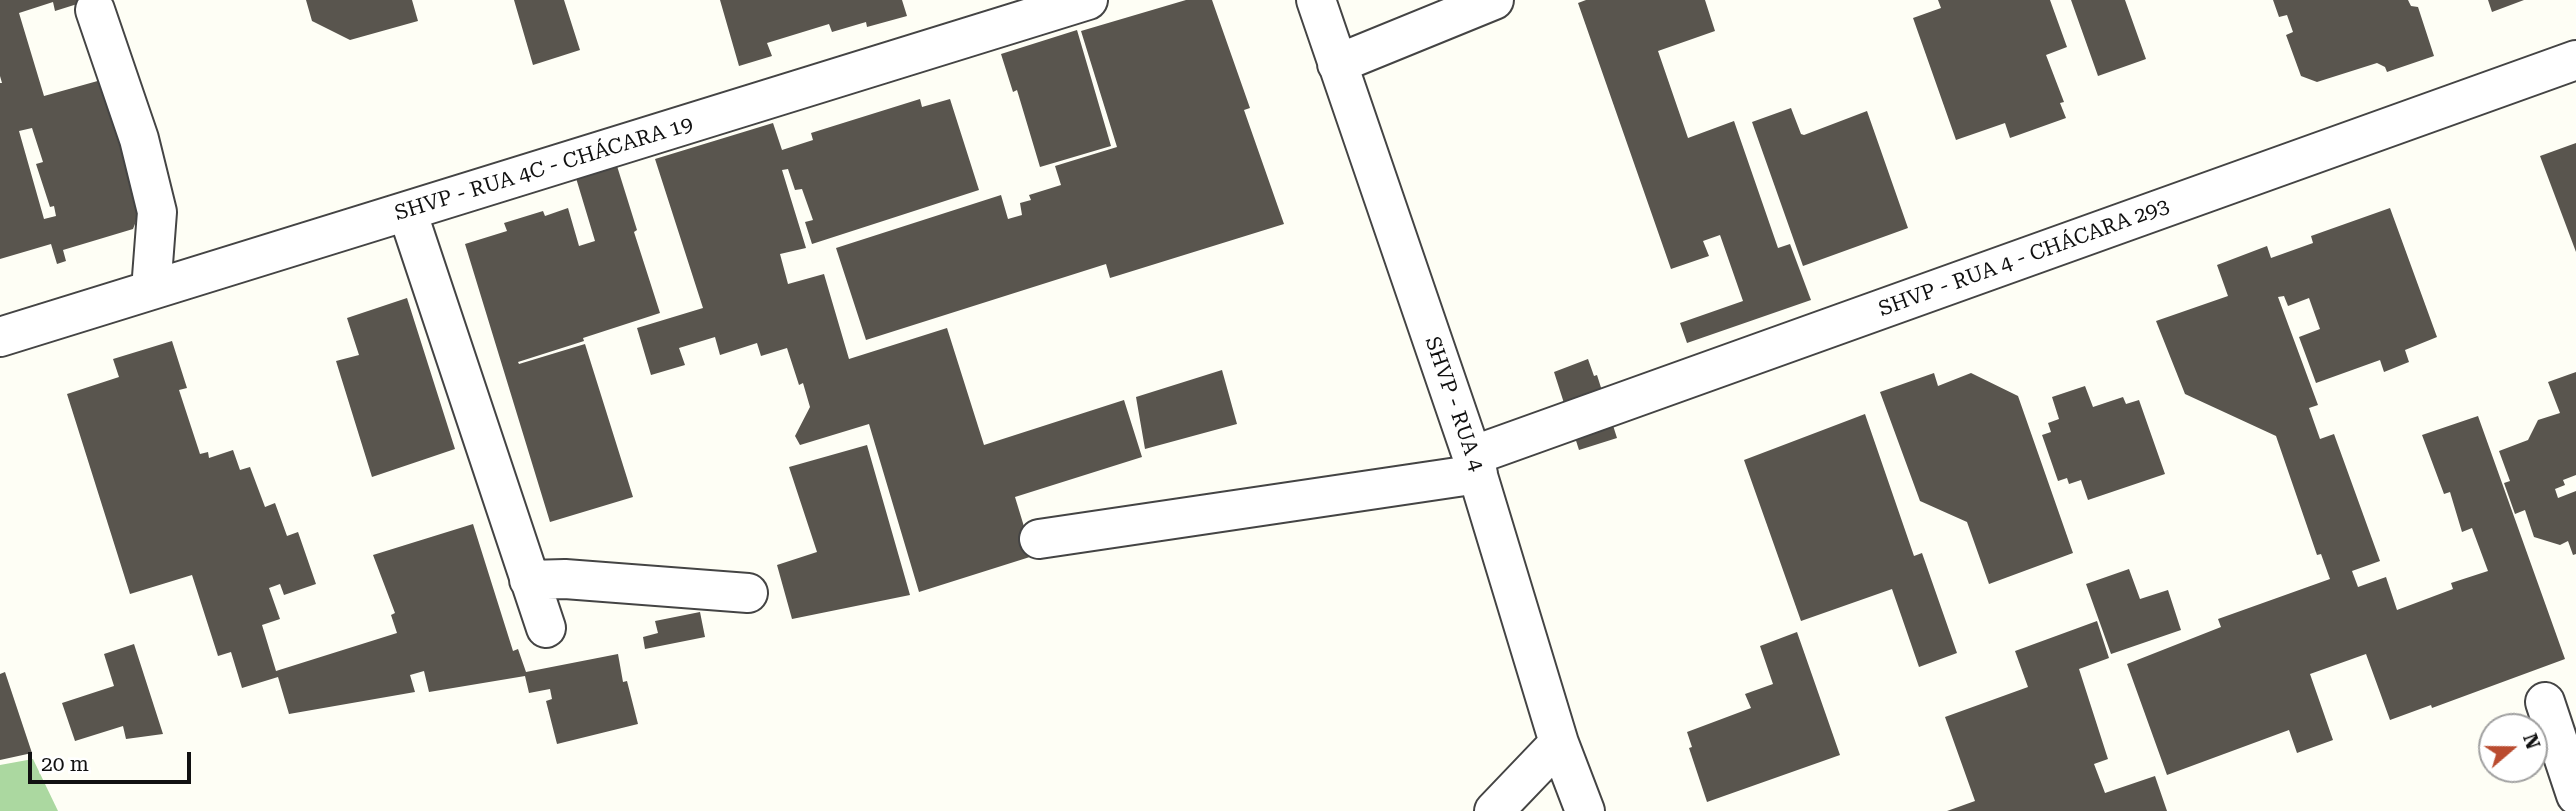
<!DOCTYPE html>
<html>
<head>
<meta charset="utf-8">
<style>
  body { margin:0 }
  #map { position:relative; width:2576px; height:811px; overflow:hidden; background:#fefef5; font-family:"Roboto Serif",serif }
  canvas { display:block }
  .north { position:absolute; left:2478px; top:713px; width:70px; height:70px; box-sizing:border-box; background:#fff; border:2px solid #a0a0a0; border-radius:50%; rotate:70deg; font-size:19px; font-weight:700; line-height:28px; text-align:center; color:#111 }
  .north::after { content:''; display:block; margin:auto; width:24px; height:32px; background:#ba4c30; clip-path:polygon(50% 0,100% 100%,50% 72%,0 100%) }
  .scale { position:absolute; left:28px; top:752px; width:163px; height:32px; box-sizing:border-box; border:4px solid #111; border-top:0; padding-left:9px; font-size:21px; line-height:24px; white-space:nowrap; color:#111; -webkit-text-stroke:5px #fff; paint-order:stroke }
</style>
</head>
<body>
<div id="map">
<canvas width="2576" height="811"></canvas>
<div class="north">N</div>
<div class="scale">20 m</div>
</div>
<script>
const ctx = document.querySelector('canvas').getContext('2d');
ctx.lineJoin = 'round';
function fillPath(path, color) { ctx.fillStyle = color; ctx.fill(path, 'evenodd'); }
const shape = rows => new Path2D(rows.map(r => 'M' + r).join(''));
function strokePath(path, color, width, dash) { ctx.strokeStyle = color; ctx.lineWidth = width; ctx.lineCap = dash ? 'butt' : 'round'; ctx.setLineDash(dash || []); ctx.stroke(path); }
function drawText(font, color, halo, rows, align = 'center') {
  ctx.font = font + ' "Roboto Serif",serif'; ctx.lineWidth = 7; ctx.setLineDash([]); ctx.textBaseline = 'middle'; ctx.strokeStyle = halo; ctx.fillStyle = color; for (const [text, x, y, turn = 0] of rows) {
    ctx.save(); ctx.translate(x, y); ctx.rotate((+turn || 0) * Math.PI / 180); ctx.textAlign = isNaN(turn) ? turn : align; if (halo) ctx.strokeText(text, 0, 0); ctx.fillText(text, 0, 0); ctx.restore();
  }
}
const forest = shape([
  [33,759,58,811,0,811,0,765]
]);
const building = shape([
  [0,0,90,0,55,11,53,2,19,13,44,96,119,75,151,183,133,229,63,250,66,261,57,264,51,244,0,259,0,83,2,83,0,76],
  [32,128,43,162,36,164,50,207,54,206,56,216,44,219,19,131],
  [306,0,412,0,418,21,350,40,312,21],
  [514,0,564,0,580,50,533,65],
  [720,0,902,0,907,16,867,27,866,22,832,32,829,24,767,43,772,56,739,66],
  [1186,0,1212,0,1250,108,1244,110,1284,224,1110,278,1106,264,866,340,836,248,1001,195,1008,219,1022,215,1020,203,1031,200,1029,195,1061,185,1055,166,1117,147,1081,31],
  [1586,0,1705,0,1715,31,1658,51,1688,138,1734,121,1778,248,1790,244,1811,300,1687,343,1680,323,1743,301,1720,235,1703,241,1709,256,1671,269,1578,3],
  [1938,0,2050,0,2067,47,2046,55,2064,102,2060,103,2066,118,2010,138,2005,123,1956,140,1913,18,1941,8],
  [2071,0,2125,0,2146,59,2098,76],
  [2273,0,2408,0,2411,6,2418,7,2434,56,2387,72,2385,67,2377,63,2317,82,2301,76,2286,35,2293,32,2287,15,2279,17],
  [2488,0,2524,0,2492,12],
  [1077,30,1111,146,1040,167,1017,90,1013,92,1001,54],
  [920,99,922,107,950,99,979,190,812,244,805,222,813,220,802,189,795,190,788,169,782,170,806,248,780,254,788,284,824,274,849,359,947,328,984,445,1124,400,1142,457,1015,497,1033,556,919,592,869,424,800,445,795,436,810,407,803,383,799,385,787,348,761,356,757,343,720,355,715,337,679,348,685,365,651,375,637,328,703,308,655,159,773,123,782,150,813,140,811,133],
  [1791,108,1801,134,1804,135,1867,111,1908,228,1803,266,1752,122],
  [2576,143,2576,252,2540,156],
  [617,166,637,230,634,232,660,313,583,338,584,341,518,362,519,364,585,344,633,497,550,522,465,244,507,231,504,223,543,211,545,216,568,208,579,246,595,241,576,178],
  [2390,208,2437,337,2405,350,2409,362,2384,372,2380,360,2316,383,2299,337,2320,329,2309,298,2288,306,2284,296,2278,297,2318,405,2309,408,2320,439,2334,434,2380,561,2352,571,2358,587,2386,577,2397,610,2453,589,2451,583,2488,571,2472,528,2462,532,2450,492,2444,494,2422,435,2478,416,2565,659,2432,708,2431,705,2390,720,2366,654,2310,674,2333,740,2297,753,2289,730,2167,775,2127,664,2221,627,2218,619,2330,579,2321,554,2317,555,2276,436,2185,394,2156,321,2228,296,2217,265,2267,246,2271,258,2313,243,2311,236],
  [407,298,455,449,372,477,336,361,359,355,347,318],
  [172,341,187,388,179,390,200,454,208,452,209,458,233,450,240,470,250,467,265,507,275,503,287,536,298,532,316,584,284,595,280,584,269,588,280,619,262,625,276,671,397,633,391,615,395,613,373,555,473,524,513,651,518,649,526,672,618,654,623,682,627,681,638,724,557,744,546,701,552,699,550,689,529,693,525,676,429,692,424,671,410,675,415,692,289,714,278,677,242,688,231,652,218,656,192,575,130,594,67,394,119,377,113,359],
  [1588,359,1594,376,1597,375,1617,438,1579,450,1554,372],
  [1222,370,1237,424,1145,449,1136,397],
  [2576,372,2576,475,2563,480,2565,485,2555,489,2558,498,2576,491,2576,554,2573,555,2568,541,2560,545,2534,537,2525,510,2515,514,2504,483,2510,481,2499,451,2528,440,2538,420,2560,413,2548,382],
  [1934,373,1938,386,1971,373,2018,396,2073,553,1989,584,1967,522,1920,501,1880,392],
  [2085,386,2093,407,2123,397,2126,404,2139,400,2165,474,2088,500,2081,480,2069,484,2067,478,2058,481,2042,435,2051,432,2048,423,2059,419,2052,397],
  [1865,414,1914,556,1922,553,1957,653,1919,667,1892,589,1801,621,1744,460],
  [867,445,910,595,792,619,777,565,817,552,789,467],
  [2129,569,2140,599,2168,590,2181,630,2111,654,2086,584],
  [700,612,705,637,645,649,643,637,658,633,655,621],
  [2097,621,2109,658,2079,669,2108,759,2094,764,2105,793,2155,776,2167,811,1947,811,1975,801,1945,717,2028,687,2015,651],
  [1797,632,1840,755,1707,802,1689,748,1692,747,1687,732,1751,708,1745,694,1773,684,1760,646],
  [134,644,163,734,126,739,123,726,75,741,62,703,114,686,104,654],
  [5,672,32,753,0,760,0,674]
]);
const minor = shape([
  [1316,0,1472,456,1559,743,1585,811],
  [95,10,139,139,157,212,151,290],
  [1337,64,1494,0],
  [407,211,546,628],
  [0,337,1088,0],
  [1472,456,2576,60],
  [1039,539,1478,474],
  [529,580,565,579,748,593],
  [2545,702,2576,795],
  [1494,811,1559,743]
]);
const streetNames = [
  ["SHVP - RUA 4C - CHÁCARA 19",544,169,-17],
  ["SHVP - RUA 4 - CHÁCARA 293",2024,258,-20],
  ["SHVP - RUA 4",1454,404,71]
];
fillPath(forest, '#abd8a0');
fillPath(building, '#59554e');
strokePath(minor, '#444', 42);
strokePath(minor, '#fff', 38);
drawText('21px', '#111', '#fff', streetNames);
</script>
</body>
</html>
